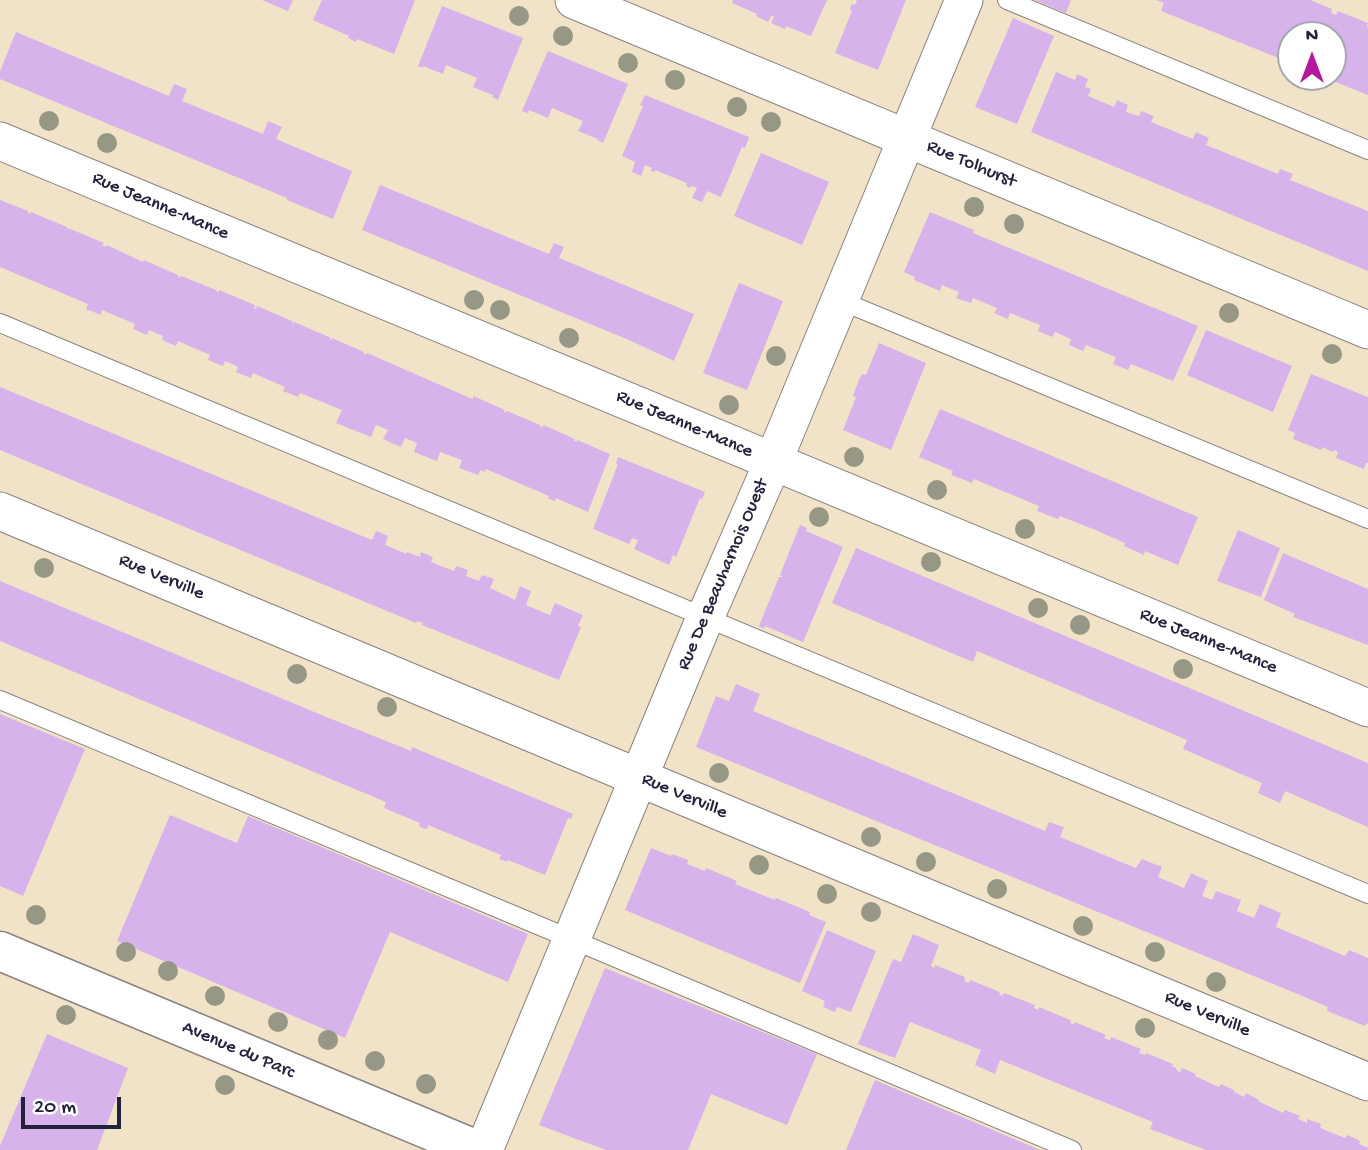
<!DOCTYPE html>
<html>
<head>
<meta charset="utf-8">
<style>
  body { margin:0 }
  #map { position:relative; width:1368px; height:1150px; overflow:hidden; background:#f1e3c7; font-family:"Gochi Hand",sans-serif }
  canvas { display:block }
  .north { position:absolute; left:1277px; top:21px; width:70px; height:70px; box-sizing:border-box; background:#fff; border:2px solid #a7a7b1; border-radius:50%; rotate:0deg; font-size:19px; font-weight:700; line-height:28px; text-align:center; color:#22223b }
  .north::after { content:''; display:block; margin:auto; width:24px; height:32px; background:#b5179e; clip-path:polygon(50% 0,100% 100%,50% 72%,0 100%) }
  .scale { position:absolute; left:21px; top:1097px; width:100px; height:32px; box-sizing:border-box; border:4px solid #22223b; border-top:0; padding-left:9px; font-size:21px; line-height:24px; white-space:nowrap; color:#22223b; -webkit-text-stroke:5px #fff; paint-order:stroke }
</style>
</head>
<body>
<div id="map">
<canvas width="1368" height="1150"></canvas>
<div class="north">N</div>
<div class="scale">20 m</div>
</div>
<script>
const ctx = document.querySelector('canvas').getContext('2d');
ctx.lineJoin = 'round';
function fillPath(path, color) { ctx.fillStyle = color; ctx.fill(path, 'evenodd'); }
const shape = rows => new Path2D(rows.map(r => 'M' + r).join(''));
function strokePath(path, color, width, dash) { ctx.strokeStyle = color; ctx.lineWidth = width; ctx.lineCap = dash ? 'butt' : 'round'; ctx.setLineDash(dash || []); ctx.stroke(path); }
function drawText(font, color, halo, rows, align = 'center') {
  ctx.font = font + ' "Gochi Hand",sans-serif'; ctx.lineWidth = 5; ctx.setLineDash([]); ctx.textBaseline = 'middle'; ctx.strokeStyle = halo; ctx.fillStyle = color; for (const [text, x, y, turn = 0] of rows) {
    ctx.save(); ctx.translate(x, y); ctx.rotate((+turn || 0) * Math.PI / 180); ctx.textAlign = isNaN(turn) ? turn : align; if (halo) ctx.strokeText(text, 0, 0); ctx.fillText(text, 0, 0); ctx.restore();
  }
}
const building = shape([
  [262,0,293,0,288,11],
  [322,0,415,0,394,54,357,39,356,42,348,38,349,36,313,20],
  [733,0,827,0,811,36,786,26,785,29,771,23,774,17,773,16,771,16,768,22,756,16,757,14,732,3],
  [857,0,906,0,878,70,835,53,852,11,850,10,850,8,852,4,855,5],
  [1035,0,1071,0,1066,13],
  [1156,0,1310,0,1332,9,1331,13,1333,14,1336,15,1338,11,1368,23,1367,27,1368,28,1368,95,1323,77,1333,77,1333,35,1291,35,1291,63,1161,11,1164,3],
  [442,6,523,38,498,100,492,97,493,95,473,87,477,78,446,65,443,74,423,66,423,68,418,66],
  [1013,18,1054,36,1017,124,975,107],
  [16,32,169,96,174,84,187,89,182,101,263,134,268,121,282,127,276,139,352,171,333,219,287,200,287,198,0,79,0,71],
  [548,51,628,84,603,143,597,140,598,139,578,131,583,121,552,108,548,118,529,110,528,113,522,111],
  [1056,72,1075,80,1077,74,1088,79,1085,87,1091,89,1088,96,1114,107,1117,100,1128,105,1126,112,1139,116,1141,111,1154,116,1151,122,1193,139,1196,132,1209,138,1206,145,1278,174,1280,169,1293,174,1290,180,1368,211,1368,271,1031,132],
  [645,95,749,137,745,148,742,147,721,197,707,191,702,202,692,198,697,188,691,186,690,188,686,186,687,183,655,170,654,172,651,171,652,168,645,165,641,176,632,172,635,162,622,156,643,106,640,105],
  [761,153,829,182,802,245,734,216],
  [380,185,549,254,554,243,564,247,559,258,694,314,674,361,629,340,362,230],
  [0,200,28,211,28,213,30,214,31,212,67,227,67,230,68,228,104,243,102,245,106,247,107,245,143,262,144,260,178,275,179,277,180,278,181,276,216,290,218,293,219,290,255,305,254,308,256,309,257,306,292,321,293,324,294,322,329,337,332,341,332,338,364,352,364,354,366,355,367,353,470,398,473,399,473,396,505,410,504,412,506,413,507,411,540,425,542,428,543,425,575,439,574,441,577,442,577,440,610,454,588,512,556,498,555,501,552,500,548,498,549,496,486,469,485,472,481,470,478,475,459,468,462,460,440,452,437,461,414,452,417,443,405,438,401,447,383,439,388,430,376,425,371,437,336,423,342,410,300,393,298,397,283,391,285,387,253,373,251,378,236,372,238,367,232,364,225,361,223,366,208,360,210,355,178,341,176,346,162,340,163,336,149,330,147,335,133,329,135,324,102,310,101,315,86,309,88,304,0,267],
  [930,212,974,230,973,233,1198,326,1173,381,1131,364,1128,370,1113,364,1116,357,1086,345,1083,351,1069,345,1071,339,1055,332,1052,337,1038,331,1040,325,1010,313,1008,319,994,313,997,308,973,298,971,303,956,298,959,292,942,285,940,291,914,280,915,277,904,272],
  [739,283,783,301,747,390,703,373],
  [1206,330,1292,366,1273,412,1187,375],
  [879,343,926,363,891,450,843,430,856,397,853,396,859,380,862,374,866,375],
  [1311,374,1368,397,1368,463,1366,463,1364,469,1336,458,1338,452,1334,450,1333,452,1322,447,1321,450,1293,439,1295,433,1288,430],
  [0,387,372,540,376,531,388,536,385,545,407,554,407,552,420,557,421,552,433,557,431,562,454,571,456,566,468,570,466,576,479,581,482,575,494,579,490,588,515,600,520,586,531,591,526,605,550,615,555,603,583,615,578,626,581,627,559,680,422,625,423,623,417,621,416,623,0,450],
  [940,409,1198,517,1178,565,1145,551,1144,555,1124,546,1125,543,1093,529,1060,516,1058,519,1037,511,1039,506,974,479,972,483,962,479,951,475,953,471,919,457],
  [618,457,705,492,702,500,700,498,676,557,673,555,669,565,634,549,638,540,632,538,629,544,593,529,618,464,616,464],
  [800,525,807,528,806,531,843,547,803,642,765,626,764,629,759,626,779,577,783,577,780,575],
  [1238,530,1280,548,1261,597,1217,581],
  [856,548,1368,763,1368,827,1285,791,1280,803,1258,793,1262,783,1183,749,1187,740,977,651,973,662,832,603],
  [1283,553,1368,589,1368,645,1293,617,1295,614,1264,600],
  [0,581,324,716,411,751,412,747,573,814,571,819,568,818,545,875,508,860,507,862,499,859,501,855,428,825,427,829,423,828,419,826,420,823,384,808,386,802,0,641],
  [736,684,760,694,753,711,1045,831,1049,822,1064,827,1060,837,1136,868,1142,859,1162,867,1158,877,1184,888,1191,873,1208,881,1202,896,1212,900,1216,891,1241,900,1237,911,1254,918,1260,904,1281,913,1276,927,1345,956,1349,950,1368,958,1368,1024,1366,1023,1365,1026,1327,1011,1328,1007,1300,995,696,747,716,696,729,701],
  [0,714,85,749,23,896,0,886],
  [170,815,237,843,248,816,528,934,508,982,390,932,345,1038,117,941],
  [651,848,671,856,672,854,688,860,687,864,705,871,706,868,723,875,737,881,735,884,775,900,776,898,810,912,809,915,826,922,800,983,625,910],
  [827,930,876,951,851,1012,837,1007,835,1012,823,1007,825,1001,802,991],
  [913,934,939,945,931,966,934,968,935,965,965,977,964,980,966,982,969,983,970,980,1000,992,999,994,1002,996,1004,993,1035,1005,1034,1008,1038,1010,1039,1007,1070,1020,1071,1023,1073,1025,1075,1022,1106,1035,1104,1038,1110,1040,1111,1037,1141,1049,1139,1053,1145,1055,1146,1053,1173,1064,1172,1066,1176,1068,1176,1069,1180,1073,1182,1068,1196,1074,1195,1076,1219,1087,1221,1084,1234,1090,1234,1092,1244,1097,1246,1093,1259,1100,1258,1101,1283,1113,1285,1110,1300,1116,1298,1119,1307,1123,1307,1119,1321,1124,1320,1128,1345,1138,1348,1135,1360,1141,1359,1144,1368,1148,1368,1150,1206,1150,1150,1129,1153,1122,1000,1060,995,1074,975,1065,981,1050,910,1022,895,1058,858,1044,893,959,901,962],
  [605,968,817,1054,787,1125,711,1094,688,1150,606,1150,539,1125],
  [47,1034,128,1068,97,1150,0,1150,0,1146],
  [875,1080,1040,1150,846,1150]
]);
const lane = shape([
  [1007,0,1368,150],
  [839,300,1368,519],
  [0,323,1368,894],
  [0,700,571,939,1072,1150]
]);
const street = shape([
  [574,0,1368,330],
  [0,141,1368,708],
  [0,511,1368,1082],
  [484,1150,705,618,773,462,964,0]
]);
const secondary = shape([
  [0,951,477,1150]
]);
const trees = [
  [519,16],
  [563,36],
  [628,63],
  [675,80],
  [737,107],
  [49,121],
  [771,122],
  [107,143],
  [974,207],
  [1014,224],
  [474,300],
  [500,310],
  [1229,313],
  [569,338],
  [1332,354],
  [776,356],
  [729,405],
  [854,457],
  [937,490],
  [819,517],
  [1025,529],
  [931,562],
  [44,568],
  [1038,608],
  [1080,625],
  [1183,669],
  [297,674],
  [387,707],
  [719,773],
  [871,837],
  [926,862],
  [759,865],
  [997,889],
  [827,894],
  [871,912],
  [36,915],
  [1083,926],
  [126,952],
  [1155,952],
  [168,971],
  [1216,982],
  [215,996],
  [66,1015],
  [278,1022],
  [1145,1028],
  [328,1040],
  [375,1061],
  [426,1084],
  [225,1085]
];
const streetNames = [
  ["Rue Tolhurst",971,165,23],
  ["Rue Jeanne-Mance",160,207,23],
  ["Rue Jeanne-Mance",684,425,23],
  ["Rue De Beauharnois Ouest",724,575,-67],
  ["Rue Verville",161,578,23],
  ["Rue Jeanne-Mance",1208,642,22],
  ["Rue Verville",684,797,23],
  ["Rue Verville",1207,1015,23],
  ["Avenue du Parc",238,1051,23]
];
fillPath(building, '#d6b3eb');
strokePath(lane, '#8a8281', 20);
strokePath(street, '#8a8281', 39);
strokePath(secondary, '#8a8281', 41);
strokePath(lane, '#fff', 18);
strokePath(street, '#fff', 37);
strokePath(secondary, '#fff', 38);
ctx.fillStyle = '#979786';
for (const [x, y] of trees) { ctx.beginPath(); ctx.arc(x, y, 10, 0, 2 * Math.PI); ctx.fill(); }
drawText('19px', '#22223b', '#fff', streetNames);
</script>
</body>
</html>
